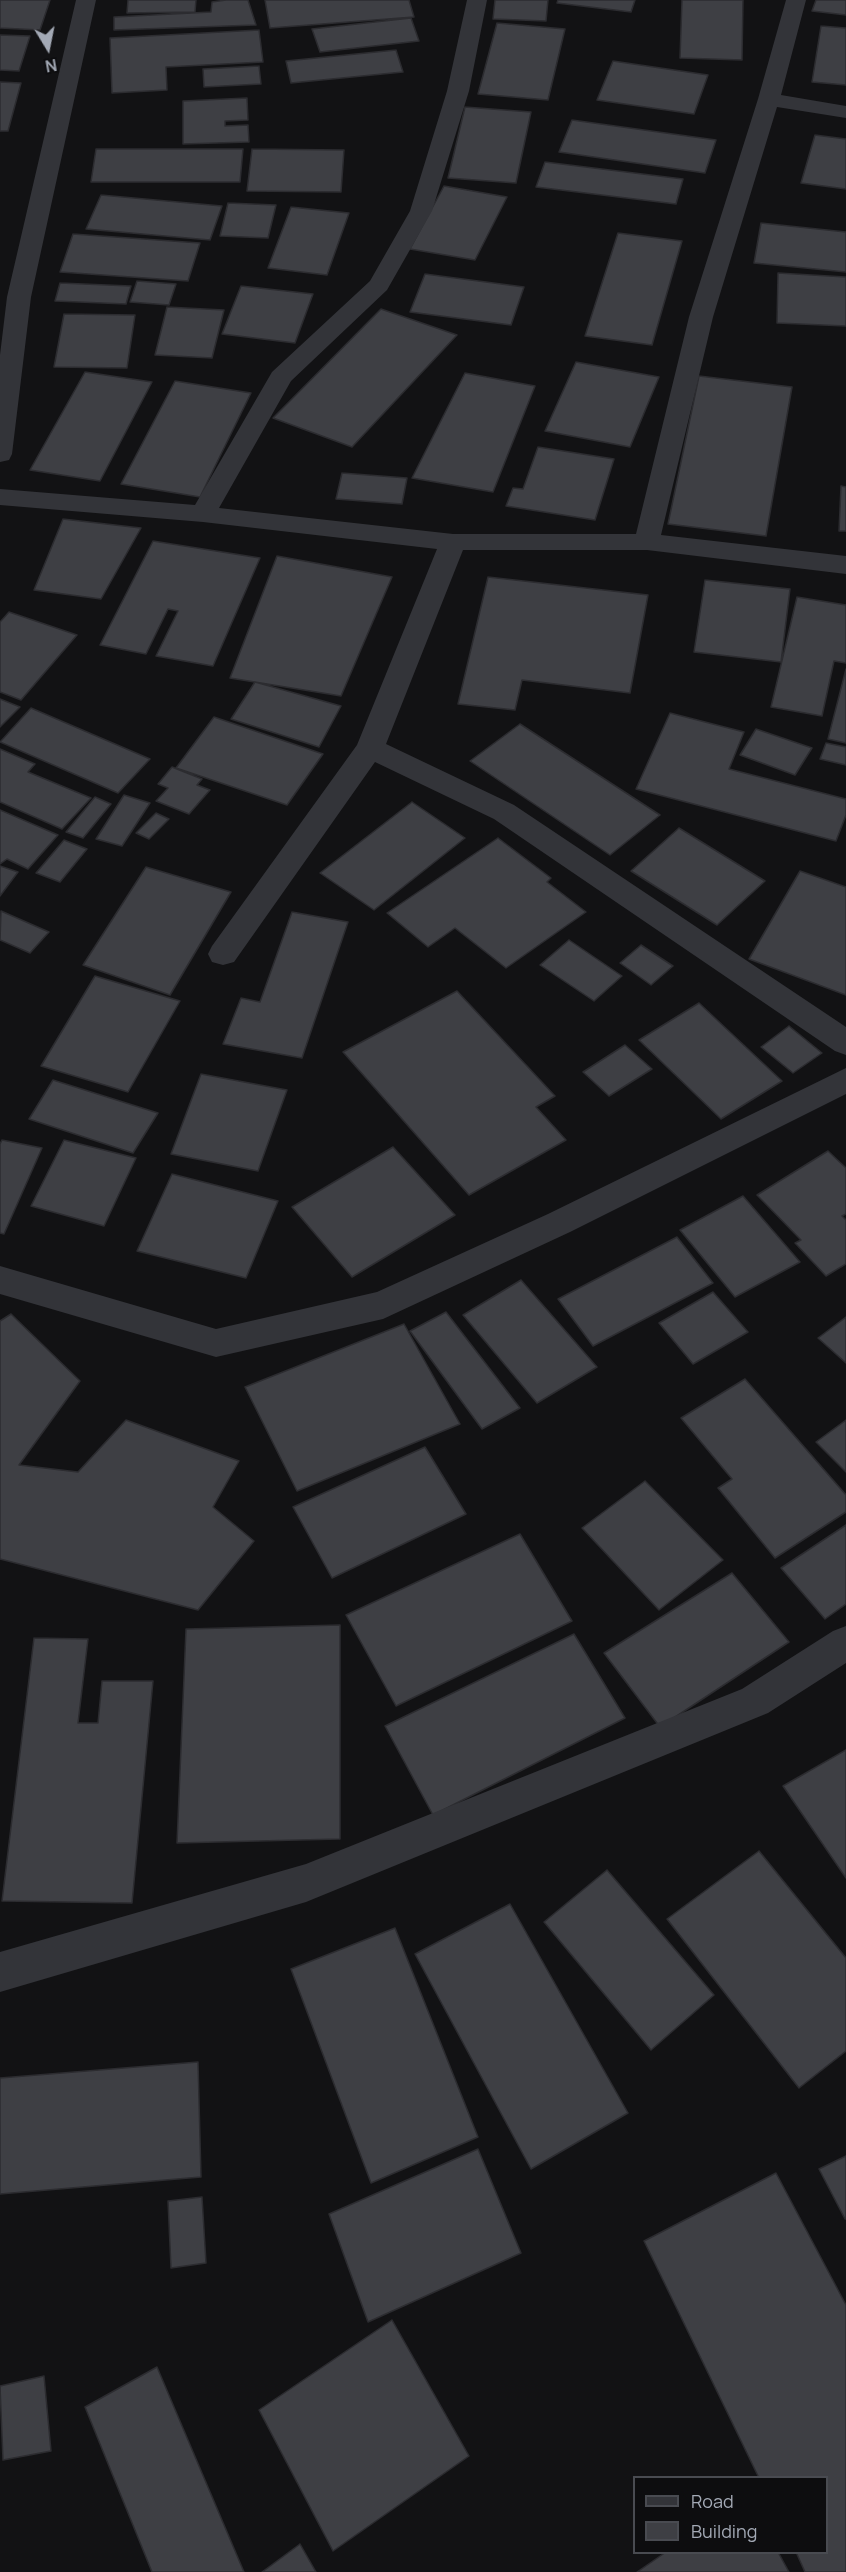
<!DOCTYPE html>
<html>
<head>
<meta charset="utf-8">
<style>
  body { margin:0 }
  #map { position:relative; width:846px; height:2572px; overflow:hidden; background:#121214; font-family:Manrope,sans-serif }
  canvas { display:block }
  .legend { position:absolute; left:633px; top:2476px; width:195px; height:78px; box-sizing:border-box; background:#0d0d0f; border:2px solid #494b51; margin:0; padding:8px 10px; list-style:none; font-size:18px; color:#a3a9b5 }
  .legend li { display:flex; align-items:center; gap:12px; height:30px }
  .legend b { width:30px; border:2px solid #494b51 }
  .north { position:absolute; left:18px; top:18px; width:60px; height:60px; -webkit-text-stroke:4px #0d0d0f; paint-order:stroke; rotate:170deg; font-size:16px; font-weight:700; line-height:24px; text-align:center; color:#a3a9b5 }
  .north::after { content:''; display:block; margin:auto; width:21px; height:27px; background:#a3a9b5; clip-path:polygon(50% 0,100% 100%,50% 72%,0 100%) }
</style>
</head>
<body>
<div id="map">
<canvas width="846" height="2572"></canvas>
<ul class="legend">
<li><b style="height:8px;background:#333439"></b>Road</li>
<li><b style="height:16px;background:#3e3f44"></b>Building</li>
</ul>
<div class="north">N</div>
</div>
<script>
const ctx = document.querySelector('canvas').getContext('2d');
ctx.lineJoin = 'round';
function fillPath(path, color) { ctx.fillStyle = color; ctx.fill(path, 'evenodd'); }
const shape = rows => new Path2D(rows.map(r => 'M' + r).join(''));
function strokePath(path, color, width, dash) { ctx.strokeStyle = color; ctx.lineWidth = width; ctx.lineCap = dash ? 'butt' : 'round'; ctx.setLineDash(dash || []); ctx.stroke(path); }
const building = shape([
  [0,0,50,0,40,30,0,28,0,0],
  [128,0,196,0,195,12,127,13,128,0],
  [226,0,248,0,256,25,114,30,114,17,211,12,212,2,226,0],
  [265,0,409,0,414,17,270,28,265,0],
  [495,0,548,0,546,21,493,19,495,0],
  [558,0,635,0,631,12,557,3,558,0],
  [682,0,743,0,742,60,680,58,682,0],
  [816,0,846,0,846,15,812,11,816,0],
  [411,18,419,41,320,52,312,29,411,18],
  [497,23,565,29,548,100,478,94,497,23],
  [821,26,846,28,846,85,812,82,821,26],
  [259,30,263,62,166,67,167,90,112,93,110,38,259,30],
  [0,35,30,36,19,71,0,70,0,35],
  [396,50,403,72,291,83,286,61,396,50],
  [613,61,708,75,694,114,597,100,613,61],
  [259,66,261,84,204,87,203,69,259,66],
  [0,82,21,83,8,131,0,131,0,82],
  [247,98,248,120,225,121,225,126,248,125,249,142,183,144,183,101,247,98],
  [465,107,531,112,516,183,448,178,465,107],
  [572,120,716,140,705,173,559,152,572,120],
  [815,135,846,139,846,189,801,183,815,135],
  [96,149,243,149,240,182,91,182,96,149],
  [252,149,344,150,341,192,247,191,252,149],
  [545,162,683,179,676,204,536,187,545,162],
  [444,186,507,197,475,260,410,249,444,186],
  [101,195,222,206,210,240,86,229,101,195],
  [228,203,276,205,268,238,220,236,228,203],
  [291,207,349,213,327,275,268,268,291,207],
  [761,223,846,232,846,272,754,263,761,223],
  [618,233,682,241,652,345,585,336,618,233],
  [73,234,200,243,188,281,60,272,73,234],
  [778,273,846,277,846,326,777,323,778,273],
  [425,274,524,287,511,325,410,312,425,274],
  [137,281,176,284,169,305,130,302,137,281],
  [60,283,131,286,126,304,55,301,60,283],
  [241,286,313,294,295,343,222,334,241,286],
  [167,307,224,310,212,358,155,355,167,307],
  [381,309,457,335,352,447,273,418,381,309],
  [64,314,135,315,127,368,54,367,64,314],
  [576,362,659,377,630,447,545,431,576,362],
  [85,372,152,382,100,481,30,470,85,372],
  [465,373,535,386,493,492,412,478,465,373],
  [699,376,792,387,766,536,668,524,699,376],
  [175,381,251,393,200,497,121,484,175,381],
  [538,447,614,459,595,520,506,506,513,488,523,489,538,447],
  [342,473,407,478,402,504,336,499,342,473],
  [841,486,846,487,846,531,839,531,841,486],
  [63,519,141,528,101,599,34,590,63,519],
  [153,541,260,558,213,666,156,656,178,611,168,609,146,654,100,645,153,541],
  [277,556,392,577,341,696,230,678,277,556],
  [488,577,648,595,630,693,522,680,515,710,458,704,488,577],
  [705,580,790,589,781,662,694,652,705,580],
  [797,597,846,605,846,663,834,661,822,716,771,707,797,597],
  [9,612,77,635,21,700,0,692,0,622,9,612],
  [846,669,846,743,828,739,846,669],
  [255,682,341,706,319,747,231,719,255,682],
  [0,699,20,707,0,727,0,699],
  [31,708,150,759,118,793,0,742,31,708],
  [670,713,744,732,729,769,846,799,846,815,836,841,636,789,670,713],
  [214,717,323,754,287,805,176,768,214,717],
  [520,724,660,815,610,855,470,761,520,724],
  [756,729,812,748,795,775,740,755,756,729],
  [826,743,846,747,846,765,820,759,826,743],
  [0,749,35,764,28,772,91,798,62,829,0,802,0,749],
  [172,767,202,779,197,785,210,790,189,814,156,801,168,788,158,784,172,767],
  [124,795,150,803,122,846,96,839,124,795],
  [95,797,111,804,83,838,66,832,95,797],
  [412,802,465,838,374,910,320,873,412,802],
  [0,810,58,835,28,869,7,859,0,864,0,810],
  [156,813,169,819,149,839,136,833,156,813],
  [679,828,765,881,717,925,631,871,679,828],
  [498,838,551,878,547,882,586,912,506,968,455,928,428,947,387,913,498,838],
  [64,840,87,849,60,882,36,873,64,840],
  [0,866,18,872,0,896,0,866],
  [146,867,231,892,170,995,83,965,146,867],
  [800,871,846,887,846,995,749,959,800,871],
  [1,911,49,932,30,953,0,940,1,911],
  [292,912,348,922,302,1058,223,1044,241,998,260,1002,292,912],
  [569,940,622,976,594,1001,540,965,569,940],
  [641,945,673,966,651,985,620,963,641,945],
  [95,976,180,1001,128,1092,41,1066,95,976],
  [457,991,555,1096,536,1107,566,1140,469,1195,343,1052,457,991],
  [699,1003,782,1081,721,1119,639,1040,699,1003],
  [789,1026,822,1053,793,1073,761,1047,789,1026],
  [625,1045,652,1069,609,1096,583,1072,625,1045],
  [201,1074,287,1090,258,1171,171,1154,201,1074],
  [53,1080,158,1113,133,1153,29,1119,53,1080],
  [2,1140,42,1148,4,1234,0,1233,0,1144,2,1140],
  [64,1140,136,1158,104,1226,31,1206,64,1140],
  [393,1147,455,1215,352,1277,292,1207,393,1147],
  [828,1151,846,1168,846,1214,842,1216,846,1220,846,1264,826,1276,795,1243,801,1240,757,1195,828,1151],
  [172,1174,278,1201,246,1278,137,1251,172,1174],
  [743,1196,800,1262,735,1297,680,1230,743,1196],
  [677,1237,713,1283,593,1346,558,1299,677,1237],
  [521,1280,597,1367,537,1403,463,1315,521,1280],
  [713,1292,748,1332,693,1364,659,1323,713,1292],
  [446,1312,520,1408,482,1429,410,1331,446,1312],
  [11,1314,80,1381,19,1465,78,1472,126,1420,239,1461,213,1507,254,1541,198,1610,0,1559,0,1321,11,1314],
  [846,1317,846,1363,818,1338,846,1317],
  [404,1324,460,1424,297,1491,245,1387,404,1324],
  [745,1379,846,1495,846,1512,775,1558,718,1488,732,1479,681,1418,745,1379],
  [846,1420,846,1472,816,1442,846,1420],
  [425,1447,466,1514,332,1578,293,1507,425,1447],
  [645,1481,723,1560,659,1610,582,1528,645,1481],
  [846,1525,846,1604,825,1619,781,1568,846,1525],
  [520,1534,572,1621,396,1706,346,1615,520,1534],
  [732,1573,789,1642,660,1727,604,1653,732,1573],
  [340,1625,340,1839,177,1843,186,1629,340,1625],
  [574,1634,625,1718,433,1815,385,1726,574,1634],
  [34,1638,88,1639,78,1723,98,1723,102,1681,153,1681,132,1903,2,1901,34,1638],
  [846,1750,846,1878,783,1786,846,1750],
  [759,1851,846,1958,846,2051,799,2088,667,1919,759,1851],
  [607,1870,714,1995,651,2050,544,1922,607,1870],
  [510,1904,628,2113,531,2169,415,1954,510,1904],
  [395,1928,478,2137,371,2183,291,1969,395,1928],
  [198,2062,201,2177,0,2194,0,2078,198,2062],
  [478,2149,521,2253,368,2322,329,2214,478,2149],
  [846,2156,846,2219,845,2219,819,2169,846,2156],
  [776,2173,846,2305,846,2572,805,2572,796,2552,826,2552,826,2478,759,2478,644,2241,776,2173],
  [202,2197,206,2263,171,2268,168,2201,202,2197],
  [392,2320,469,2456,333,2551,259,2410,392,2320],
  [157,2367,244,2572,152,2572,85,2407,157,2367],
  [44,2376,51,2451,3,2460,0,2386,44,2376],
  [300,2544,316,2572,262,2572,300,2544],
  [666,2552,778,2552,789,2572,637,2572,666,2552]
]);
const minor = shape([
  [76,0,96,0,31,297,12,454,9,460,0,462,0,355,7,297,76,0],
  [467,0,487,0,469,91,432,211,387,290,291,381,219,508,453,534,636,534,689,317,758,99,786,0,806,0,781,95,846,106,846,118,777,107,713,317,661,535,846,556,846,574,647,550,463,550,386,744,514,805,846,1027,846,1055,835,1051,494,819,375,762,234,962,223,965,212,962,208,954,212,946,357,745,437,549,203,522,0,505,0,489,195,505,272,372,370,281,410,211,447,91,467,0],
  [846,1068,846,1094,570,1232,383,1319,216,1357,0,1294,0,1266,216,1329,377,1292,548,1214,846,1068],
  [846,1626,846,1663,768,1713,306,1902,0,1992,0,1952,306,1864,742,1689,833,1631,846,1626]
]);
fillPath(building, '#3e3f44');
strokePath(building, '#2c2c30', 1.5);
fillPath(minor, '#333439');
</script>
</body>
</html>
